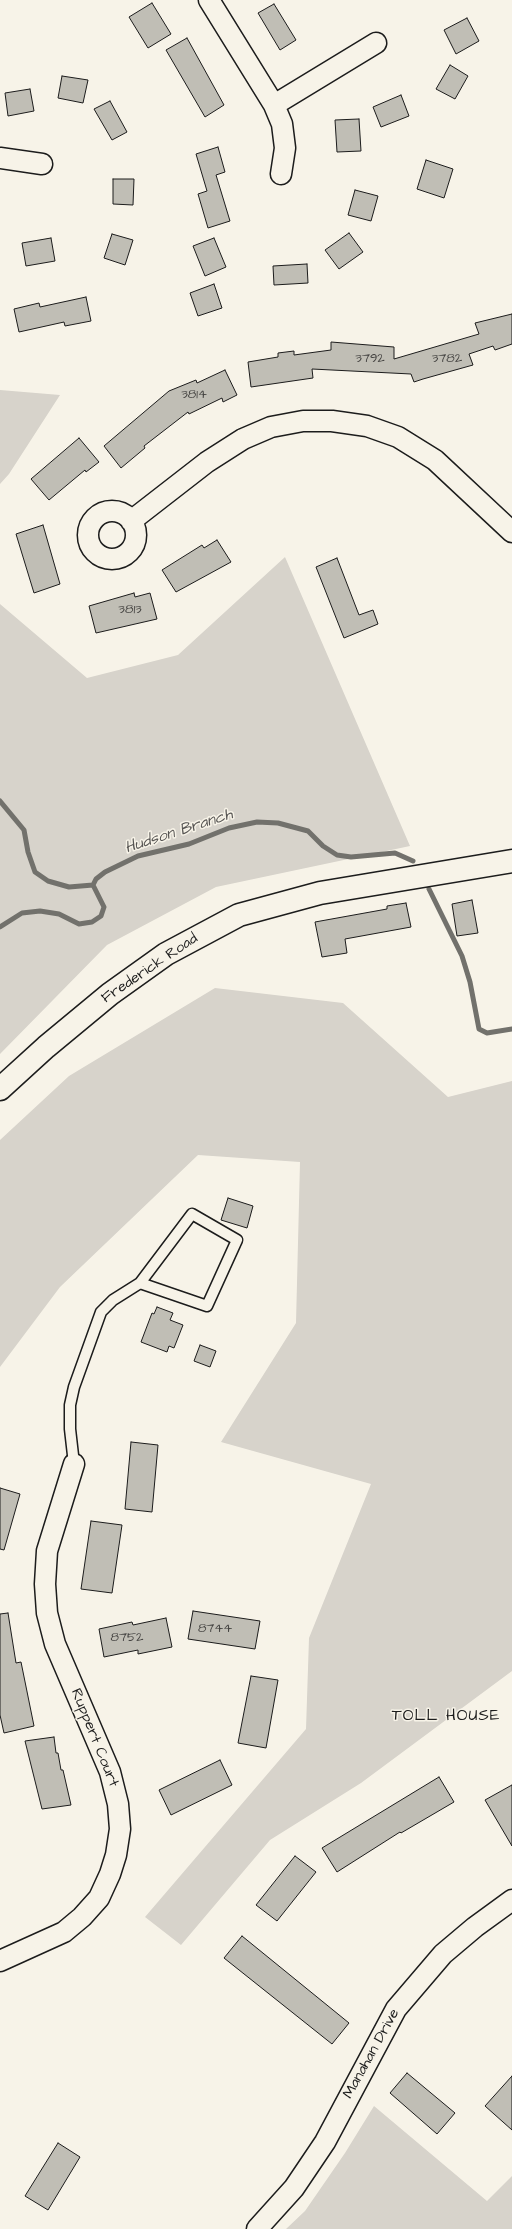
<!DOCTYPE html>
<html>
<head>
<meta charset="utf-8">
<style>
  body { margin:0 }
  canvas { display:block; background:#f7f3e8 }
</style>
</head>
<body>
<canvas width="512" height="2229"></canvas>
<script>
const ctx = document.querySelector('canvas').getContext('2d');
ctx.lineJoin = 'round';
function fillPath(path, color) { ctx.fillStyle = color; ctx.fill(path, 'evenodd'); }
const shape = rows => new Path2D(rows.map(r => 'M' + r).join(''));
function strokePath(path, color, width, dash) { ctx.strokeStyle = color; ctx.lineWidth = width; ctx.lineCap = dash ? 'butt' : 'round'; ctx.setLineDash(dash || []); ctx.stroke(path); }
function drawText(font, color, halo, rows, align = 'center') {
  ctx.font = font + ' "Architects Daughter",sans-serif'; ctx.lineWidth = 3; ctx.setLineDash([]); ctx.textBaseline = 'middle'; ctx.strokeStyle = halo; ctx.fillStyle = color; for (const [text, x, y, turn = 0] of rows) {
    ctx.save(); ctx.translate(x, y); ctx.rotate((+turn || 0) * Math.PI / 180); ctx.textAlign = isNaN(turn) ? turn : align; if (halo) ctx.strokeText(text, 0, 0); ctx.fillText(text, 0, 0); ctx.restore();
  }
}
const green = shape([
  [0,390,60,395,9,474,0,484],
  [285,557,410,846,216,887,107,945,0,1054,0,604,87,678,178,655],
  [215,988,343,1003,448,1097,512,1081,512,1671,361,1783,270,1840,181,1945,145,1917,306,1729,309,1638,371,1484,221,1442,296,1323,300,1162,198,1155,60,1287,0,1367,0,1140,69,1076],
  [374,2106,487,2201,512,2176,512,2229,286,2229,305,2211,345,2153]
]);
const stream = shape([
  [0,801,24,830,28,852,35,872,48,881,69,887,93,885],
  [429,889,462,956,470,982,479,1029,487,1033,512,1029],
  [0,927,22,913,40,911,59,914,79,924,92,922,101,916,104,907,93,885,96,879,105,872,138,856,189,844,229,828,257,822,278,823,308,831,323,846,337,855,351,857,395,853,413,861]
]);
const building = shape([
  [152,3,171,34,148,48,129,17,152,3],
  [274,4,296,40,280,50,258,13,274,4],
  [467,18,479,41,456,54,444,30,467,18],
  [187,38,224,105,205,117,166,50,187,38],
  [450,65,468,76,455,99,436,89,450,65],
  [62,76,88,80,83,103,58,98,62,76],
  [30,89,34,111,8,116,5,93,30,89],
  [401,95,409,116,381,127,373,107,401,95],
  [110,101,127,132,112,140,94,109,110,101],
  [359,119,361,151,337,152,335,120,359,119],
  [218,147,225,172,216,175,230,221,208,228,198,194,207,191,196,154,218,147],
  [426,160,453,169,444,198,417,189,426,160],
  [113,179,134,179,133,205,113,204,113,179],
  [355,190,378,196,371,221,348,215,355,190],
  [349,233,363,252,339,269,325,250,349,233],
  [112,234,133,240,125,265,104,258,112,234],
  [51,238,55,261,26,266,22,243,51,238],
  [214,238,226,267,205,276,193,246,214,238],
  [307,264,308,283,274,285,273,266,307,264],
  [214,284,222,308,198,316,190,293,214,284],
  [86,297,91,321,65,326,64,322,19,332,14,309,39,303,40,307,86,297],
  [512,314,512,344,495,350,493,346,469,354,473,365,423,379,414,382,411,374,312,369,313,378,251,387,248,362,278,357,278,353,294,351,294,355,331,350,331,342,394,347,394,359,479,334,475,323,512,314],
  [225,370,237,395,223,402,222,398,189,414,188,412,144,446,145,448,121,468,104,446,169,391,196,380,197,383,225,370],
  [79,438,99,462,86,472,85,470,49,500,31,479,79,438],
  [43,525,60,584,34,593,16,534,43,525],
  [217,540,231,562,176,592,162,570,202,545,204,548,217,540],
  [337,558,359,615,373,610,378,624,344,638,316,567,337,558],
  [134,593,135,597,150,593,157,619,96,633,89,606,134,593],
  [472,900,478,933,457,936,452,904,472,900],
  [406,903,411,927,345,939,347,953,322,957,315,922,387,909,387,906,406,903],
  [228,1198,253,1206,247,1228,221,1220,228,1198],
  [157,1307,173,1313,170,1320,183,1325,174,1348,169,1346,167,1352,141,1342,152,1313,154,1314,157,1307],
  [200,1345,216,1351,210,1367,194,1361,200,1345],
  [131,1442,158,1445,152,1512,125,1509,131,1442],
  [0,1488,20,1494,4,1550,0,1549,0,1488],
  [91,1521,122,1525,112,1593,81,1589,91,1521],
  [193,1611,260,1621,255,1649,188,1639,193,1611],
  [8,1613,16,1663,21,1662,34,1726,4,1733,0,1715,0,1614,8,1613],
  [166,1618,172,1647,138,1654,138,1650,104,1657,99,1629,132,1622,133,1625,166,1618],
  [251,1676,278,1680,266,1748,238,1743,251,1676],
  [54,1737,56,1753,58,1753,61,1770,63,1770,71,1805,42,1809,25,1741,54,1737],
  [220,1760,232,1785,171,1815,159,1790,220,1760],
  [439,1777,454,1802,401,1833,400,1832,337,1872,322,1848,439,1777],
  [512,1785,512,1846,485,1800,512,1785],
  [295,1856,316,1872,277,1921,256,1905,295,1856],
  [242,1936,349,2023,332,2044,224,1958,242,1936],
  [407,2073,455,2113,437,2134,390,2093,407,2073],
  [512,2076,512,2130,485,2106,512,2076],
  [58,2143,80,2157,48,2210,25,2196,58,2143]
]);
const lane = shape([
  [74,1464,70,1429,70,1405,74,1387,101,1312,113,1300,140,1283,192,1214,237,1240,207,1306,140,1283]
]);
const street = shape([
  [209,0,274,105,282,124,285,148,281,174],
  [274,105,376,43],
  [0,158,42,164],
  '88 535a24 24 0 1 1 48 0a24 24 0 1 1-48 0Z',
  [131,521,207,462,243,439,271,427,303,421,332,421,367,426,398,437,435,460,512,532],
  [0,1961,64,1932,82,1917,99,1898,110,1874,116,1855,120,1829,118,1804,110,1772,55,1644,47,1613,45,1584,47,1551,74,1464],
  [257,2229,294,2188,325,2142,396,2009,443,1954,475,1927,512,1900]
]);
const secondary = shape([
  [0,1089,46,1047,110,994,166,954,239,915,320,893,512,861]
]);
const numberNames = [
  ["3792",370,359],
  ["3782",447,359],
  ["3814",194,395],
  ["3813",130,610],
  ["8744",215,1629],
  ["8752",127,1638]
];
const streetNames = [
  ["Frederick Road",150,969,-34],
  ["Ruppert Court",94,1738,68],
  ["Manahan Drive",372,2054,-61]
];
const waterNames = [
  ["Hudson Branch",179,832,-18]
];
const neighbourhoodNames = [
  ["TOLL HOUSE",446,1717]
];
fillPath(green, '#d7d3cb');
strokePath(stream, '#72716c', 5);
fillPath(building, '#c0beb5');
strokePath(building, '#1c1c1c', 1);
strokePath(lane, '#1c1c1c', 13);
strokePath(street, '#1c1c1c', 23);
strokePath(secondary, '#1c1c1c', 25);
strokePath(lane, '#f7f3e8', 10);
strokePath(street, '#f7f3e8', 20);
strokePath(secondary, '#f7f3e8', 22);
drawText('13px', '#454442', null, numberNames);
drawText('15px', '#1c1c1c', '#f7f3e8', streetNames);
drawText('italic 16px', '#565452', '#f7f3e8', waterNames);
ctx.letterSpacing = '1px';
drawText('16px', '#1c1c1c', '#f7f3e8', neighbourhoodNames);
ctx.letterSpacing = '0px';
</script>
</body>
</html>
